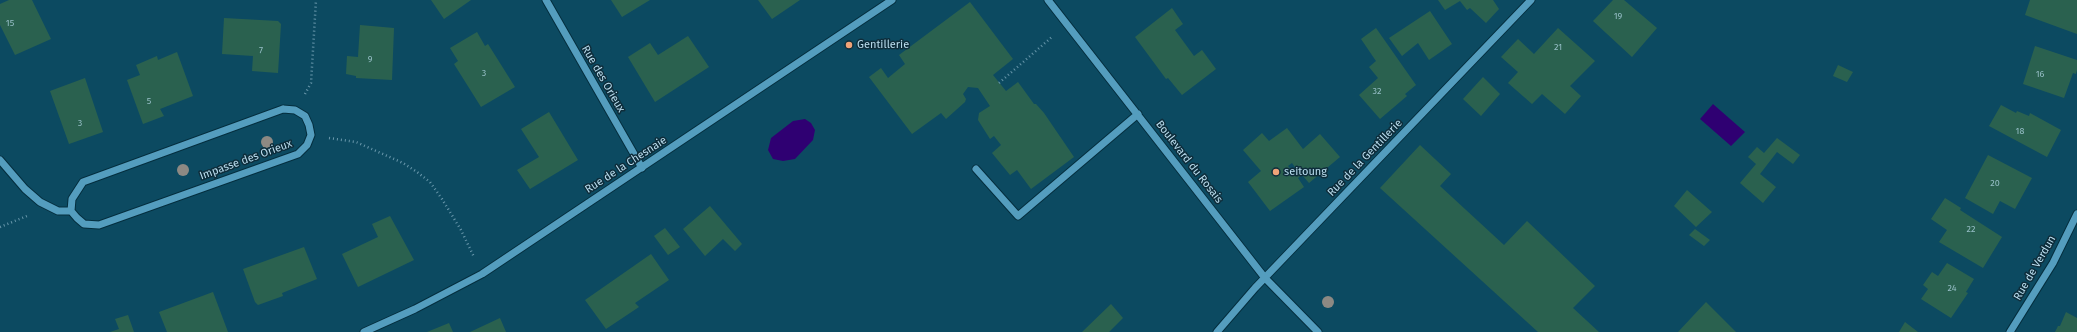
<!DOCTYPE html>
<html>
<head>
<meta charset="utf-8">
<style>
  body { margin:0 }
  canvas { display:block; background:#0c4a61 }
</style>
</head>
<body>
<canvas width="2077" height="332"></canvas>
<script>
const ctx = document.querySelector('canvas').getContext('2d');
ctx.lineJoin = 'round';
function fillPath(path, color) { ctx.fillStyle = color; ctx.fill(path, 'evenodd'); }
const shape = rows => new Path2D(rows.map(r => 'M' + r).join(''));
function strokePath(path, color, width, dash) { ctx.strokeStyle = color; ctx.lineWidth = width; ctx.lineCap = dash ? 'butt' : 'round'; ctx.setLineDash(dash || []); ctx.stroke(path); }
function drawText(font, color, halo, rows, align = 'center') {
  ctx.font = font + ' "Fira Sans",sans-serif'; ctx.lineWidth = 3; ctx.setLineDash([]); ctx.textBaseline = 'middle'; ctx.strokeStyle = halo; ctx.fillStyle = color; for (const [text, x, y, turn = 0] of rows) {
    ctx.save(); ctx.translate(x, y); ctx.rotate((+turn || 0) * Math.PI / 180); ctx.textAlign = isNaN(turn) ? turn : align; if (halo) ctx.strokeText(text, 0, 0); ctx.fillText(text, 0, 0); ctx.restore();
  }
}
const water = shape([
  [1713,104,1745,132,1731,146,1700,119],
  [805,119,811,123,815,130,813,140,795,159,783,161,773,159,768,150,771,138,793,121]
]);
const building = shape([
  [9,0,32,0,51,39,15,55,0,25,0,4],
  [431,0,471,0,444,19],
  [611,0,650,0,622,17],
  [758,0,800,0,772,19],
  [1438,0,1493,0,1499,9,1486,23,1470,8,1467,10,1460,1,1445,10],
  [1613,0,1624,0,1657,28,1632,57,1593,21],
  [2030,0,2077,0,2077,34,2025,15],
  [970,2,1013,59,993,75,1006,91,1018,82,1034,104,1036,104,1044,113,1074,157,1031,189,1017,170,1010,175,992,153,1001,145,994,136,990,139,978,120,979,113,990,106,978,88,968,87,963,94,966,99,965,102,946,119,941,113,912,134,869,77,881,68,888,78,905,64,899,55],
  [1172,8,1183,24,1175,30,1194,56,1202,50,1216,69,1182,95,1168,78,1166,79,1135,37],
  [1430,11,1452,44,1429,60,1418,43,1402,56,1389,38],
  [224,18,278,21,281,24,278,73,252,71,253,56,222,54],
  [360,25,394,28,392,80,356,78,356,76,346,74,347,56,358,57],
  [1376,28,1416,85,1405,94,1407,96,1380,119,1359,95,1378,78,1369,67,1376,61,1361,39],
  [1558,28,1595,61,1570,86,1581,96,1565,114,1542,94,1532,104,1508,83,1518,72,1501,57,1518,39,1534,54],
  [477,32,485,46,488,44,515,87,481,107,454,64,458,61,450,48],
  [688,36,709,67,655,102,628,57,650,43,658,55],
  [2035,46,2077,60,2077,70,2076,74,2073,73,2064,98,2023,84],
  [177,52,193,96,160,109,164,116,143,124,127,80,140,75,136,65,157,56,158,60],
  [1838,65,1853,72,1847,82,1833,76],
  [1483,77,1500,94,1481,116,1463,99],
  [85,78,103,132,69,144,50,91],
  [2001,105,2016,113,2017,111,2029,116,2030,113,2061,130,2047,157,1989,126],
  [549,112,578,160,530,189,517,170,539,157,521,129],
  [1287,128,1303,149,1320,134,1340,157,1309,183,1302,175,1298,178,1304,187,1270,211,1248,182,1261,171,1243,150,1262,133,1269,141],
  [1292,163,1297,170,1294,173,1288,166],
  [1777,138,1800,155,1793,164,1777,152,1760,174,1776,187,1763,203,1740,183,1756,164,1748,157,1757,147,1764,153],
  [1420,145,1451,174,1440,186,1504,245,1527,221,1595,286,1573,308,1599,332,1538,332,1380,188],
  [1988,155,2032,178,2015,209,2000,201,1993,214,1965,198],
  [1687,190,1712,212,1696,227,1674,206],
  [1945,198,1961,208,1960,210,2002,237,1983,268,1939,242,1947,230,1931,219],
  [710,206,742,244,735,251,723,239,705,256,683,229],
  [390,216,414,260,358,287,342,254,378,237,372,224],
  [665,228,680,247,668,255,654,236],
  [1695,229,1710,240,1704,246,1689,235],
  [304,247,317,279,282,293,283,296,258,305,255,302,243,269],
  [651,254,669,280,635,303,639,307,606,329,585,300],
  [1947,263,1974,279,1966,292,1968,293,1951,318,1921,299,1928,289,1923,285,1932,272,1938,276],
  [213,292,228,332,167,332,159,312],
  [1706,302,1736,332,1678,332],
  [1111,304,1123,318,1109,332,1082,332],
  [2066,312,2077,318,2077,332,2055,332,2058,326,2060,326],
  [128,315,134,332,110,332,119,329,115,319],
  [500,318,506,332,470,332],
  [1905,322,1918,332,1899,332],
  [449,323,453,332,427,332]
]);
const path = shape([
  [999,83,1053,36],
  [305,94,311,83,316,0],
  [329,138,356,142,403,163,417,172,430,182,442,199,461,230,474,257],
  [0,227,27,216]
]);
const minor = shape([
  [546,0,642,168],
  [1048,0,1265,278,1318,332],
  [283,109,295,110,305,116,309,125,311,135,307,145,298,154,99,225,84,224,77,218,71,211,72,199,83,182,283,109],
  [0,160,25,189,40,202,58,211,71,211],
  [976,169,1018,216,1138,114],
  [364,332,415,309,482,274,892,0],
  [1217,332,1255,288,1531,0],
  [2010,332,2053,263,2077,214]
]);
const trees = [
  [267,142],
  [183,170],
  [1328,302]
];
const markers = [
  [849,45,4,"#f0a378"],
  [1276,172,4,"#f0a378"]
];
const numberNames = [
  ["19",1618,16],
  ["15",10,23],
  ["21",1558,47],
  ["7",261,50],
  ["9",370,59],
  ["3",484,73],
  ["16",2040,74],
  ["32",1377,91],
  ["5",149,101],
  ["3",80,123],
  ["18",2020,131],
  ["20",1995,183],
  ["22",1971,229],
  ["24",1952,288]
];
const poiNames = [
  ["Gentillerie",857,45],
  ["seitoung",1284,172]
];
const streetNames = [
  ["Rue des Orieux",603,79,60],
  ["Rue de la Gentillerie",1365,158,-46],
  ["Impasse des Orieux",246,160,-20],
  ["Boulevard du Rosais",1189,162,52],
  ["Rue de la Chesnaie",626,165,-33],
  ["Rue de Verdun",2035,268,-60]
];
fillPath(water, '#2f0072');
fillPath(building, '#2a614f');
strokePath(minor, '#042e3e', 9);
strokePath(path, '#6897ab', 2.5, [1, 3]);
strokePath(minor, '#549dbe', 7);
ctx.fillStyle = '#8d8983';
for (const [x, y] of trees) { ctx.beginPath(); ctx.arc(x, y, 6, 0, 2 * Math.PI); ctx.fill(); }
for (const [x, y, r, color] of markers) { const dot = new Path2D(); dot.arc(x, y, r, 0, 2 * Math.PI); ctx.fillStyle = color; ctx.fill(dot); strokePath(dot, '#0e2d3b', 1.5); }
drawText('9px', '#96bec6', null, numberNames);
drawText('11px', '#baddee', '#0e2d3b', poiNames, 'left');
drawText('11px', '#baddee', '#0e2d3b', streetNames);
</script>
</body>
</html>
